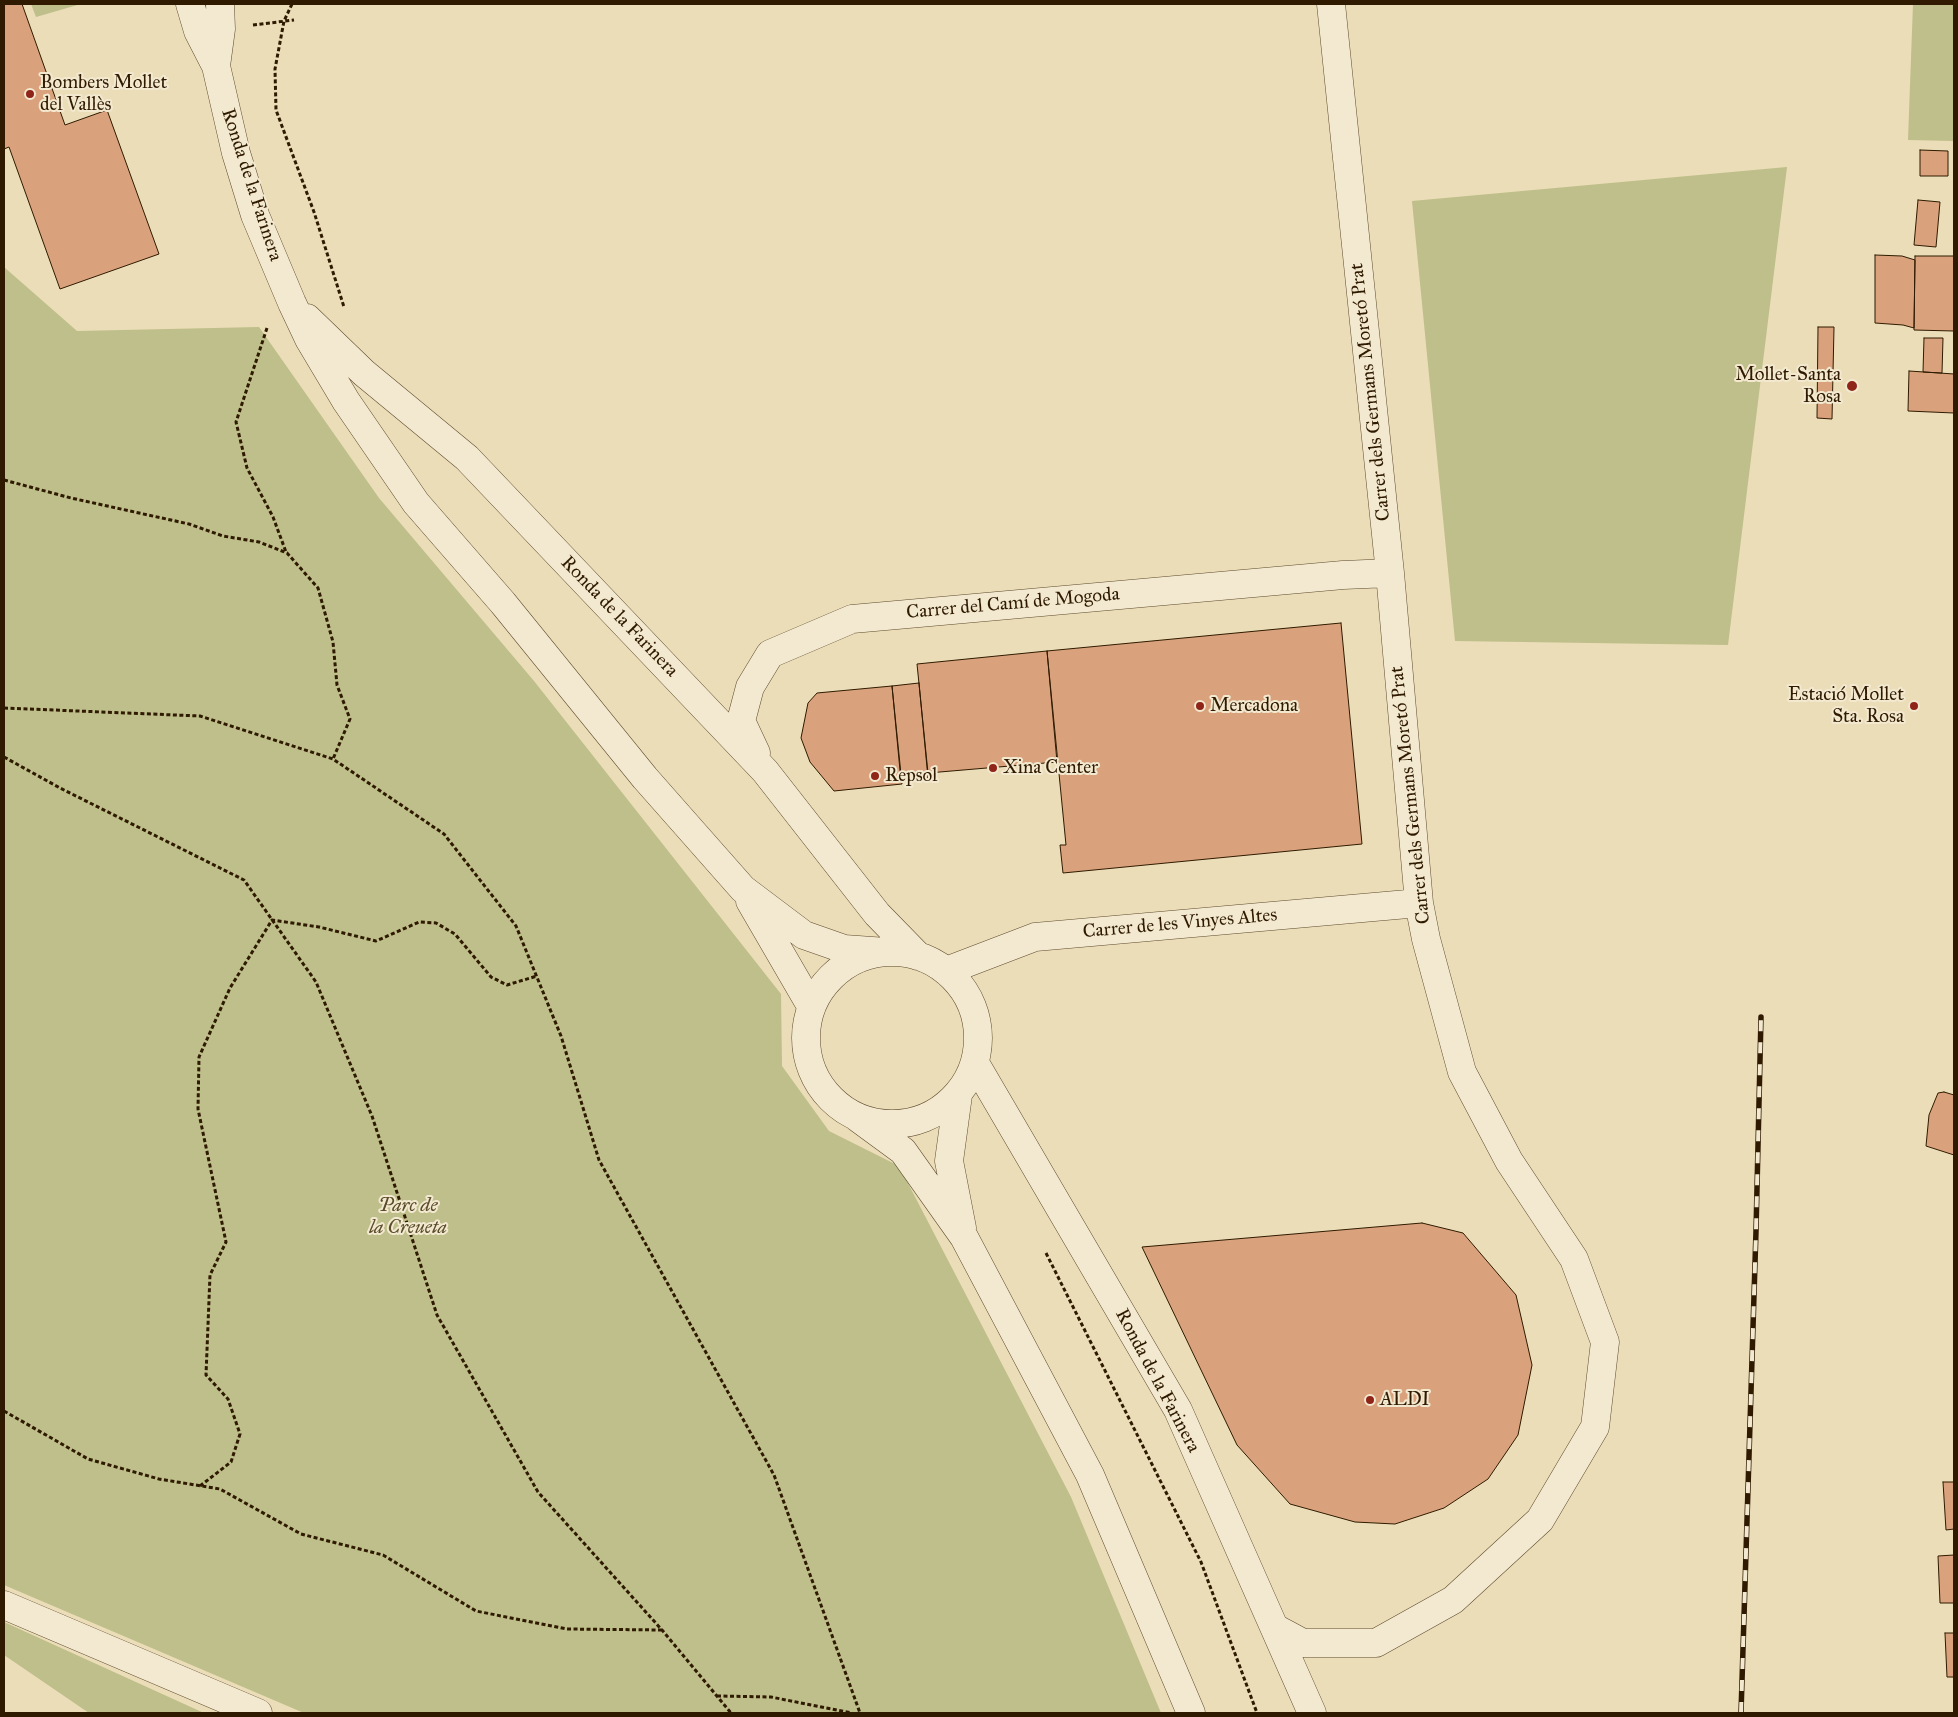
<!DOCTYPE html>
<html>
<head>
<meta charset="utf-8">
<style>
  body { margin:0 }
  #map { position:relative; width:1958px; height:1717px; overflow:hidden; background:#ebddb7; font-family:"IM FELL Great Primer",serif }
  canvas { display:block }
  .frame { position:absolute; inset:0; border:5px solid #2f1a00; pointer-events:none }
</style>
</head>
<body>
<div id="map">
<canvas width="1958" height="1717"></canvas>
<div class="frame"></div>
</div>
<script>
const ctx = document.querySelector('canvas').getContext('2d');
ctx.lineJoin = 'round';
function fillPath(path, color) { ctx.fillStyle = color; ctx.fill(path, 'evenodd'); }
const shape = rows => new Path2D(rows.map(r => 'M' + r).join(''));
function strokePath(path, color, width, dash) { ctx.strokeStyle = color; ctx.lineWidth = width; ctx.lineCap = dash ? 'butt' : 'round'; ctx.setLineDash(dash || []); ctx.stroke(path); }
function drawText(font, color, halo, rows, align = 'center') {
  ctx.font = font + ' "IM FELL Great Primer",serif'; ctx.lineWidth = 4; ctx.setLineDash([]); ctx.textBaseline = 'middle'; ctx.strokeStyle = halo; ctx.fillStyle = color; for (const [text, x, y, turn = 0] of rows) {
    ctx.save(); ctx.translate(x, y); ctx.rotate((+turn || 0) * Math.PI / 180); ctx.textAlign = isNaN(turn) ? turn : align; if (halo) ctx.strokeText(text, 0, 0); ctx.fillText(text, 0, 0); ctx.restore();
  }
}
const green = shape([
  [31,4,81,4,36,17],
  [1913,4,1954,4,1954,141,1908,140],
  [1787,167,1728,645,1455,641,1412,201],
  [4,267,77,331,259,327,379,498,534,681,781,994,782,1066,829,1131,899,1166,1071,1497,1161,1713,304,1713,4,1585],
  [4,1622,204,1713,89,1713,4,1655]
]);
const building = shape([
  [4,4,22,4,65,125,107,110,159,254,60,289,9,147,4,149,4,4],
  [1920,150,1948,151,1948,176,1920,176,1920,150],
  [1918,200,1940,202,1936,247,1914,245,1918,200],
  [1875,255,1902,256,1915,260,1914,328,1903,325,1875,323,1875,255],
  [1915,256,1954,256,1954,331,1914,330,1915,256],
  [1818,327,1834,327,1832,419,1817,418,1818,327],
  [1924,338,1943,338,1942,373,1923,372,1924,338],
  [1909,371,1954,374,1954,413,1908,411,1909,371],
  [1341,623,1362,844,1063,873,1060,845,1066,845,1047,651,1341,623],
  [1047,651,1057,762,928,773,917,664,1047,651],
  [919,683,928,778,901,781,892,686,919,683],
  [892,686,902,784,834,791,810,762,801,738,808,703,817,693,892,686],
  [1944,1092,1954,1095,1954,1155,1926,1146,1929,1115,1938,1093,1944,1092],
  [1422,1223,1463,1233,1516,1295,1532,1365,1518,1435,1488,1479,1444,1508,1395,1524,1355,1522,1290,1504,1237,1445,1142,1247,1422,1223],
  [1943,1482,1954,1482,1954,1529,1946,1530,1943,1482],
  [1954,1555,1954,1603,1940,1603,1938,1556,1954,1555],
  [1945,1633,1954,1633,1954,1677,1947,1677,1945,1633]
]);
const path = shape([
  [292,4,284,21,275,69,276,110,314,212,344,307],
  [253,25,294,20],
  [267,328,236,422,247,468,273,517,286,552],
  [4,480,71,498,189,524,223,536,259,542,287,553,318,588,333,642,337,685,350,719,333,759],
  [4,708,200,716,333,759,444,834,516,926,561,1036,599,1160,774,1475,860,1713],
  [4,757,60,788,244,880,316,982,372,1116,437,1315,538,1492,662,1630,731,1713],
  [1046,1253,1201,1562,1257,1713],
  [4,1411,88,1459,159,1479,220,1489,301,1534,383,1555,476,1611,567,1629,662,1630],
  [200,1486,231,1462,240,1434,228,1399,206,1375,210,1275,226,1242,198,1109,199,1057,230,988,272,920,319,927,376,941,419,922,436,923,455,934,491,977,507,985,537,976],
  [717,1696,771,1697,852,1713]
]);
const minor = shape([
  [190,4,198,31,216,66,236,153,255,215,292,303,309,339,346,401,416,503,503,603,645,778,743,889,804,935,844,949,886,952],
  [216,66,221,29,220,4],
  [307,318,364,373,467,458,765,771,877,914,918,956],
  [756,753,741,721,750,687,770,654,852,619,1343,575,1390,573],
  [750,901,811,1006],
  '806 1038a86 86 0 1 1 172 0a86 86 0 1 1-172 0Z',
  [946,971,1035,937,1419,903],
  [975,1063,1178,1410,1312,1713],
  [958,1095,949,1161,962,1228],
  [858,1118,903,1151,964,1237,1090,1475,1191,1713],
  [4,1605,258,1713],
  [1275,1628,1303,1643,1376,1643,1453,1600,1540,1520,1595,1427,1605,1342,1574,1259,1509,1161,1462,1072,1426,939,1419,903,1390,573,1331,4]
]);
const rail = shape([
  [1741,1713,1756,1231,1761,1017]
]);
const markers = [
  [30,94,5,"#8f2418"],
  [1852,386,6,"#8f2418"],
  [1200,706,5,"#8f2418"],
  [1914,706,5,"#8f2418"],
  [993,768,5,"#8f2418"],
  [875,776,5,"#8f2418"],
  [1370,1400,5,"#8f2418"]
];
const poiNames = [
  ["Bombers Mollet",40,83],
  ["del Vallès",40,105],
  ["Mollet-Santa",1841,375,"right"],
  ["Rosa",1841,397,"right"],
  ["Estació Mollet",1904,695,"right"],
  ["Sta. Rosa",1904,717,"right"],
  ["Mercadona",1210,706],
  ["Xina Center",1003,768],
  ["Repsol",885,776],
  ["ALDI",1380,1400]
];
const streetNames = [
  ["Ronda de la Farinera",251,185,72],
  ["Carrer dels Germans Moretó Prat",1371,392,-96],
  ["Carrer del Camí de Mogoda",1013,604,-5],
  ["Ronda de la Farinera",619,617,46],
  ["Carrer dels Germans Moretó Prat",1411,795,-96],
  ["Carrer de les Vinyes Altes",1180,924,-5],
  ["Ronda de la Farinera",1157,1381,62]
];
const parkNames = [
  ["Parc de",408,1206],
  ["la Creueta",408,1228]
];
fillPath(green, '#bebf8a');
fillPath(building, '#d9a27d');
strokePath(building, '#2f1a00', 1);
strokePath(minor, '#5e4b2e', 29);
strokePath(path, '#2f1a00', 3, [4, 2.5]);
strokePath(minor, '#f2e9d0', 28);
strokePath(rail, '#2f1a00', 5.5);
strokePath(rail, '#f2e9d0', 4, [11]);
for (const [x, y, r, color] of markers) { const dot = new Path2D(); dot.arc(x, y, r, 0, 2 * Math.PI); ctx.fillStyle = color; ctx.fill(dot); strokePath(dot, '#f2e9d0', 2); }
drawText('19px', '#2f1a00', '#f2e9d0', poiNames, 'left');
drawText('19px', '#2f1a00', '#f2e9d0', streetNames);
drawText('italic 19px', '#5a4c29', '#f2e9d0', parkNames);
</script>
</body>
</html>
